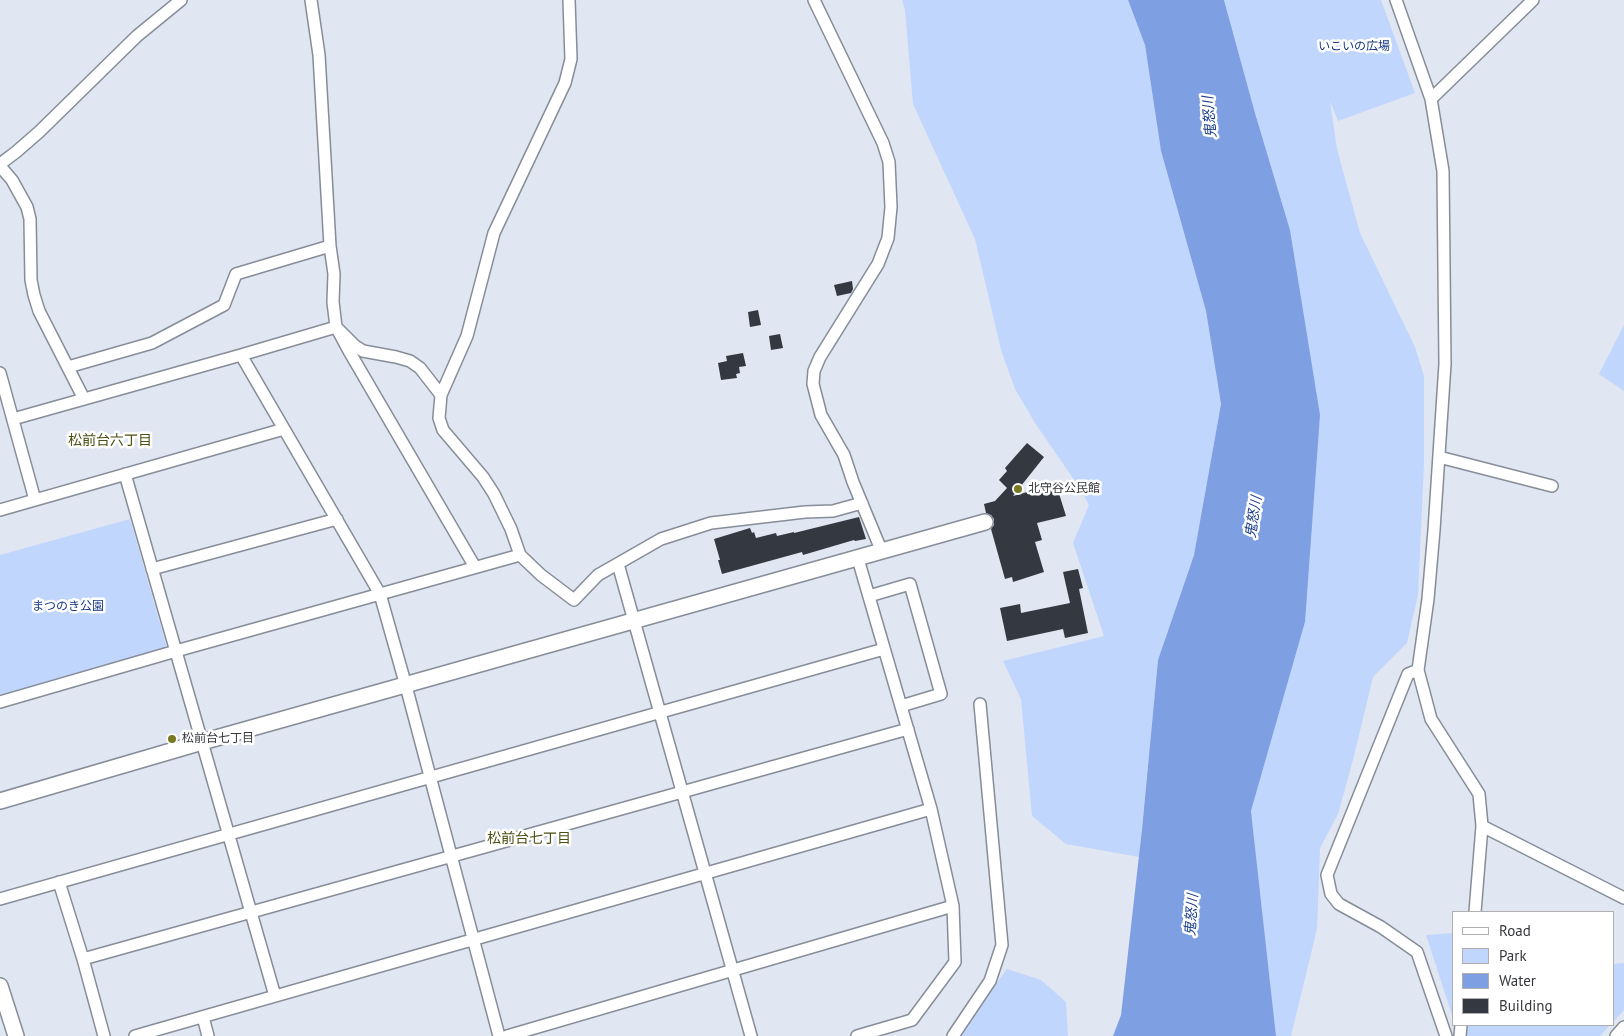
<!DOCTYPE html>
<html>
<head>
<meta charset="utf-8">
<style>
  body { margin:0 }
  #map { position:relative; width:1624px; height:1036px; overflow:hidden; background:#e0e6f2; font-family:"PT Sans",sans-serif }
  canvas { display:block }
  .legend { position:absolute; left:1452px; top:911px; width:162px; height:115px; box-sizing:border-box; background:#fff; border:1px solid #afafb1; margin:0; padding:6px 9px; list-style:none; font-size:15px; color:#36383d }
  .legend li { display:flex; align-items:center; gap:10px; height:25px }
  .legend b { width:25px; border:1px solid #afafb1 }
</style>
</head>
<body>
<div id="map">
<canvas width="1624" height="1036"></canvas>
<ul class="legend">
<li><b style="height:6px;background:#fff"></b>Road</li>
<li><b style="height:14px;background:#c1d6fd"></b>Park</li>
<li><b style="height:14px;background:#7ea0e2"></b>Water</li>
<li><b style="height:14px;background:#333841"></b>Building</li>
</ul>
</div>
<script>
const ctx = document.querySelector('canvas').getContext('2d');
ctx.lineJoin = 'round';
function fillPath(path, color) { ctx.fillStyle = color; ctx.fill(path, 'evenodd'); }
const shape = rows => new Path2D(rows.map(r => 'M' + r).join(''));
function strokePath(path, color, width, dash) { ctx.strokeStyle = color; ctx.lineWidth = width; ctx.lineCap = dash ? 'butt' : 'round'; ctx.setLineDash(dash || []); ctx.stroke(path); }
function drawText(font, color, halo, rows, align = 'center') {
  ctx.font = font + ' "PT Sans","Noto Sans JP",sans-serif'; ctx.lineWidth = 5; ctx.setLineDash([]); ctx.textBaseline = 'middle'; ctx.strokeStyle = halo; ctx.fillStyle = color; for (const [text, x, y, turn = 0] of rows) {
    ctx.save(); ctx.translate(x, y); ctx.rotate((+turn || 0) * Math.PI / 180); ctx.textAlign = isNaN(turn) ? turn : align; if (halo) ctx.strokeText(text, 0, 0); ctx.fillText(text, 0, 0); ctx.restore();
  }
}
const green = shape([
  [902,0,1128,0,1145,45,1161,151,1206,311,1221,404,1194,555,1158,660,1139,857,1066,844,1032,816,1021,699,1003,661,1104,636,1073,543,1089,505,1079,487,1035,423,1015,389,1001,350,975,239,913,104,905,10],
  [1224,0,1381,0,1415,93,1338,121,1330,101,1337,149,1360,233,1415,347,1424,376,1424,463,1418,595,1407,643,1373,677,1353,760,1338,814,1320,848,1317,929,1291,1036,1276,1036,1251,811,1305,622,1299,291,1290,230,1255,113],
  [1624,325,1624,391,1599,374],
  [130,519,167,648,0,697,0,555],
  [1453,933,1453,1018,1426,935],
  [1624,963,1624,1010,1613,1022,1613,964],
  [1007,969,1041,980,1066,1002,1068,1036,957,1036],
  [1455,1025,1610,1025,1600,1036,1459,1036]
]);
const water = shape([
  [1128,0,1224,0,1255,113,1290,230,1320,415,1305,622,1251,811,1276,1036,1113,1036,1121,1015,1142,829,1158,660,1194,555,1221,404,1206,311,1161,151,1145,45]
]);
const building = shape([
  [852,281,853,289,851,293,837,296,834,285],
  [758,310,761,325,750,327,748,312],
  [780,334,783,348,771,350,769,336],
  [743,353,746,366,739,367,740,373,736,374,737,378,721,380,718,363,727,361,726,356],
  [1027,443,1044,457,1013,496,1056,484,1066,516,1037,523,1042,540,1035,542,1044,572,1013,582,1012,577,1005,579,991,529,994,525,994,519,991,515,986,513,984,504,995,501,1007,488,999,480,1007,471,1005,468],
  [859,517,866,539,855,541,854,540,803,555,802,552,722,574,718,560,720,560,714,539,750,528,752,533,754,532,756,538,776,533,777,536,794,532,794,533],
  [1078,569,1083,588,1079,589,1088,633,1065,638,1063,629,1007,641,1000,608,1020,604,1021,613,1070,603,1063,572]
]);
const street = shape([
  [311,0,319,55,330,246,334,274,333,302,336,327,349,351,475,567],
  [569,0,571,59,565,83,494,233,467,336,441,395,439,418,443,430,483,477,494,494,511,529,520,555,541,575,574,600,598,575,661,539,711,523,805,512,833,511,862,503],
  [814,0,883,143,889,162,891,207,888,238,878,264,820,357,814,371,813,384,821,415,844,455,853,482,882,552],
  [1396,0,1431,99,1443,171,1445,364,1434,530,1428,599,1418,670,1431,719,1479,794,1482,826,1475,912],
  [1431,99,1533,0],
  [0,164,16,152,39,132,137,36,181,0],
  [0,166,12,180,27,207,30,219,31,280,34,295,39,311,84,399],
  [241,355,380,594,406,686,499,1036],
  [68,367,152,343,224,305,236,274,330,246],
  [0,373,35,500],
  [13,419,241,355,336,327,355,346,363,351,396,357,410,361,420,368,441,395],
  [1439,457,1552,486],
  [125,474,275,996],
  [0,510,284,429],
  [618,564,751,1036],
  [152,569,337,519],
  [869,596,910,584,941,694,901,706],
  [1418,670,1408,674,1327,875,1331,894,1339,904,1381,927,1417,952,1446,1036],
  [0,702,176,651,520,555],
  [1482,826,1624,898],
  [59,882,83,959,104,1036],
  [0,899,884,649],
  [83,959,908,729],
  [203,1017,208,1036],
  [135,1036,931,809],
  [507,1036,953,906],
  [857,1036,912,1020,955,962,953,906,931,809,858,559],
  [953,1036,990,981,1002,945,980,704],
  [1460,1036,1461,1025],
  [1616,1036,1624,1027]
]);
const secondary = shape([
  [0,801,202,742,985,522],
  [0,986,16,1036]
]);
const markers = [
  [1018,489,5,"#777a23"],
  [172,739,5,"#777a23"]
];
const parkNames = [
  ["いこいの広場",1354,47],
  ["まつのき公園",68,607]
];
const poiNames = [
  ["北守谷公民館",1028,489],
  ["松前台七丁目",182,739]
];
const waterNames = [
  ["鬼怒川",1210,117,-95],
  ["鬼怒川",1254,517,-81],
  ["鬼怒川",1192,915,-86]
];
const neighbourhoodNames = [
  ["松前台六丁目",110,441],
  ["松前台七丁目",529,839]
];
fillPath(green, '#c1d6fd');
fillPath(water, '#7ea0e2');
fillPath(building, '#333841');
strokePath(street, '#878d98', 14);
strokePath(secondary, '#878d98', 18);
strokePath(street, '#fff', 11);
strokePath(secondary, '#fff', 15);
for (const [x, y, r, color] of markers) { const dot = new Path2D(); dot.arc(x, y, r, 0, 2 * Math.PI); ctx.fillStyle = color; ctx.fill(dot); strokePath(dot, '#fff', 2); }
drawText('12px', '#163985', '#fff', parkNames);
drawText('12px', '#36383d', '#fff', poiNames, 'left');
drawText('italic 14px', '#1a3d8a', '#fff', waterNames);
drawText('14px', '#4d4f13', '#fff', neighbourhoodNames);
</script>
</body>
</html>
